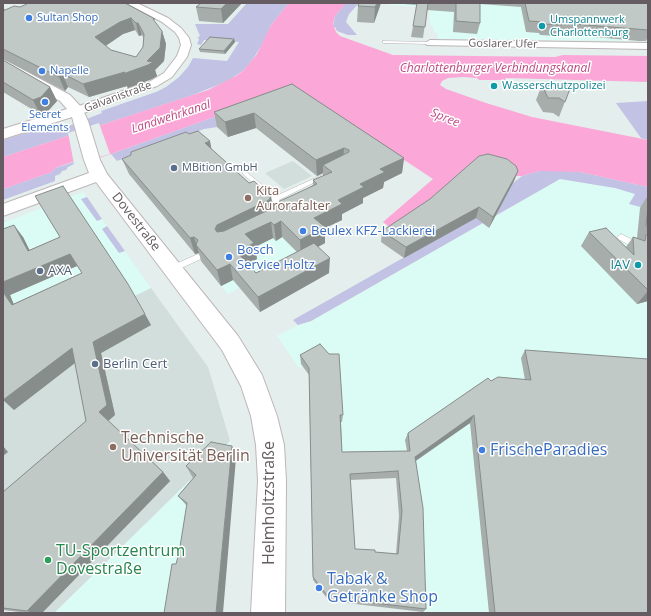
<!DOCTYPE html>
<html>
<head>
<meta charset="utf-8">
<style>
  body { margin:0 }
  #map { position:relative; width:651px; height:616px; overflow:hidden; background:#e4eeec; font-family:"Open Sans",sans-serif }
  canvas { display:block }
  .frame { position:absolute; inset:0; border:4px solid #645c60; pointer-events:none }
</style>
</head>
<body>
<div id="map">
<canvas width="651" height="616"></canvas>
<div class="frame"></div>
</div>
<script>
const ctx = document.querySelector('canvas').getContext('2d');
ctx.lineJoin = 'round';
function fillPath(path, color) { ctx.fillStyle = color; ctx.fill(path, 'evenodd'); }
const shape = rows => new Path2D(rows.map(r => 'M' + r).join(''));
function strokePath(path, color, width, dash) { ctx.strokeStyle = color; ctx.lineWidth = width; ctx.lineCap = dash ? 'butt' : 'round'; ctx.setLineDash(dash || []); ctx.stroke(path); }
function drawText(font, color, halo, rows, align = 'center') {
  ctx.font = font + ' "Open Sans",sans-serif'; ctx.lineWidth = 3; ctx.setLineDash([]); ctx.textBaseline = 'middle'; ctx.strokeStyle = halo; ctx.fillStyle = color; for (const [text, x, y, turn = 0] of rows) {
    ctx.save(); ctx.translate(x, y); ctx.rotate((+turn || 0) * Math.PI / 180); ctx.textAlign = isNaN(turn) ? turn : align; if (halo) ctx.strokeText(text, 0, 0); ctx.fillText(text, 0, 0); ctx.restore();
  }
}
const commercial = shape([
  [386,3,536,3,648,11,648,41,438,39,437,33,434,32,433,26,430,26,429,7,388,5,388,3],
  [560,179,615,188,636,194,648,209,648,613,423,612,420,514,412,457,342,459,309,376,303,366,299,368,297,365,277,336,298,325,312,321],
  [83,192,151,288,26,349,3,327,3,223],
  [295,216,325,243,228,294,206,267],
  [230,441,236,458,223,613,54,613]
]);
const education = shape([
  [293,161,312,176,284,189,265,173],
  [151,288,208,367,230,441,54,613,28,613,3,610,3,327,26,349]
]);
const green = shape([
  [247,3,289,3,271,25,265,40,251,62,244,70,228,81,190,96,3,157,3,140,50,125,54,131,66,127,102,113,101,111,104,110,156,92,166,87,179,77,188,67,193,58,227,61,239,42,204,40,201,45,197,44,199,40,198,37,200,36,195,24,228,24],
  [346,3,359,3,349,14,346,22,357,35,348,35,337,31,335,27,333,27,335,16],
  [295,88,333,126,217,127,204,129,117,161,111,154],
  [648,101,648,140,641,138,616,103],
  [74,162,74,164,68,167,66,170,62,171,60,174,55,176,55,181,3,200,3,189,52,172,55,168],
  [549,170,580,172,648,187,648,209,629,204,635,194,615,188,560,179,311,321,298,325,293,320,458,227,522,176,539,171],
  [87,197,102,219,97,221,81,199],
  [107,226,125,251,119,253,102,229]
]);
const water = shape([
  [289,3,346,3,335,16,333,24,336,32,340,36,393,55,555,57,563,55,648,56,648,82,506,78,505,80,479,80,477,78,463,77,448,78,442,81,440,85,446,89,486,103,532,117,648,140,648,187,580,172,539,171,522,176,513,176,392,229,383,222,433,179,295,88,111,154,92,160,91,156,63,165,55,168,52,172,3,189,3,157,208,90,236,76,244,70,257,54,271,25]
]);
const pier = shape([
  [99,123,110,154,74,164,68,133]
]);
const lane = shape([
  [383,41,430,42,432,43,430,44,385,43,383,43,383,41],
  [245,171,276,196,322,175,326,175,327,176,279,200,283,210,281,217,277,219,273,217,275,210,272,200,243,174,243,172,245,171],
  [621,234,637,242,648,245,648,251,631,246,618,239,617,237,621,234],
  [198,254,202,257,201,259,175,271,169,271,168,269,169,267,198,254]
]);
const street = shape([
  [126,3,137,3,168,18,181,28,189,38,191,45,187,57,172,77,157,86,81,114,73,114,71,111,73,108,149,82,164,73,177,56,181,45,179,38,175,32,162,22,126,3],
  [430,40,648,43,648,49,427,45,425,43,430,40]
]);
const secondary = shape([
  [3,59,70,95,82,108,88,121,100,160,107,174,238,336,262,375,277,416,284,445,286,481,285,613,251,613,258,481,256,445,251,416,241,386,222,350,96,182,3,216,3,204,89,173,84,160,72,117,3,139,3,129,67,109,60,101,3,68,3,59]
]);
const wall = shape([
  [125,3,156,24,162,31,166,44,164,61,155,70,157,76,152,79,128,88,127,86,89,97,68,87,65,91,3,59,3,6,5,10,20,7],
  [135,30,139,36,142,35,144,39,143,47,136,57,111,50,106,46,123,34],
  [188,3,242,3,223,23,199,21,196,7,200,4],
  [359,3,381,3,374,23,357,22,358,6],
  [404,3,648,3,648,39,647,39,646,41,639,41,559,34,558,36,540,35,539,33,526,32,521,7,480,4,480,23,477,34,453,32,454,12,427,10,423,38,411,37,417,5,404,4],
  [234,39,235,42,225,54,200,52,199,49],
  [3,60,50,87,57,101,48,111,40,114,3,92],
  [292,84,404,158,402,173,384,182,383,188,363,198,363,203,342,214,342,220,325,228,325,243,318,247,329,273,260,312,233,280,221,286,201,261,199,253,195,254,129,174,122,159,211,149,249,183,271,196,272,209,313,185,313,180,323,176,323,173,317,176,256,128,228,137,217,127,214,112],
  [282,237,297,252,256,273,248,264,257,259,255,247,273,238,276,241],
  [542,85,571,86,559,117,553,113,543,112,536,100],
  [518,171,514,181,489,228,476,218,404,258,381,242,382,231],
  [648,195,648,301,637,304,581,246,589,232,626,247,633,237,637,238,640,208],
  [3,229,23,237,29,250,60,237,151,325,101,353,115,415,108,421,163,472,170,481,42,613,28,613,3,610,3,492,86,421,75,363,14,410],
  [77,266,82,273,13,304,10,295],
  [525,350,648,613,489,613,470,423,416,461,426,609,423,612,330,601,326,597,313,580,309,375,301,364,300,355,343,415,342,422,341,422,342,452,407,451,405,440,408,433,491,381,525,380,521,358],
  [396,478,399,516,396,554,375,552,355,549,350,480],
  [232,446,236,458,176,564,179,553,187,506,178,496,193,478,186,466]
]);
const shadedWall = shape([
  [227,3,242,3,223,23,221,9],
  [377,3,381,3,374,23,375,7],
  [131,18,135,30,123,34,99,50,95,37,120,22],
  [136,23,138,23,142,35,139,36],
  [162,31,166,44,164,61,155,70,157,76,152,79,128,88,127,86,89,97,83,84,147,61],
  [234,39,235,42,225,54,224,51],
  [62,73,68,87,65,91,59,77],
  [50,87,57,101,48,111,40,114,33,100],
  [254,113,256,128,228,137,225,122],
  [210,141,213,157,205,143],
  [344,148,343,164,323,165,323,173,317,176,316,160],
  [404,158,402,173,384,182,383,188,363,198,363,203,342,214,342,220,325,228,325,243,301,256,300,240,314,218,380,169],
  [518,171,514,181,489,228,493,217],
  [271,196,273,212,219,245,215,229,217,225],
  [479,207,476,218,404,258,406,247],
  [281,221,282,237,276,241,274,225],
  [271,222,273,238,255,247,257,259,240,268,237,252,245,234],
  [14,225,23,237,36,263,28,251],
  [194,237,199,253,195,254,190,238],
  [70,254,77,266,10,295,15,307,12,305,5,295,3,290,3,282],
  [330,258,329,273,260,312,258,297],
  [230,264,233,280,221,286,217,270],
  [648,291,648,301,637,304],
  [145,314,151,325,101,353,115,415,107,422,99,412,93,342],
  [72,348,80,359,14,410,3,400],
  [474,415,470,423,412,463,415,457],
  [3,446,8,452,3,456],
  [232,446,236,458,223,613,216,613],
  [163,472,170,481,42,613,34,613,27,611]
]);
const building = shape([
  [29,3,125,3,155,19,153,19,162,31,160,48,147,61,153,62,148,65,123,74,125,72,83,84,62,73,59,77,3,49,3,11,14,6,20,7,29,3],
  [131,18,136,23,138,23,144,34,143,47,136,57,111,50,95,37,120,22,131,18],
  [201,3,227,3,221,9,196,7,201,3],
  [359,3,377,3,375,7,358,6,359,3],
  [417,3,428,3,425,27,413,26,417,3],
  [456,3,480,3,480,23,456,21,456,3],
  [525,3,648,3,648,30,562,23,562,25,544,24,543,22,529,21,525,3],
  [210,37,234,39,224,51,199,49,210,37],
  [3,60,50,87,41,97,33,100,3,82,3,60],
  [292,84,404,158,380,169,385,172,360,184,364,187,338,200,342,204,314,218,325,227,300,240,281,221,274,225,271,222,245,234,254,243,237,252,256,273,314,243,330,258,258,297,230,264,217,270,196,245,198,240,194,237,190,238,122,159,131,155,131,152,186,132,189,134,198,131,210,141,205,143,249,183,254,181,271,196,269,200,217,225,215,229,217,232,224,231,277,206,280,201,317,184,313,180,332,172,323,165,349,152,349,150,344,148,316,160,254,113,225,122,214,112,292,84],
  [542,85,571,86,565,102,559,98,548,98,542,85],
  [488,154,507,159,516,166,518,171,493,217,479,207,406,247,382,231,430,199,479,156,488,154],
  [63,186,128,284,145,314,93,342,107,405,99,412,163,472,27,611,3,608,3,492,86,421,72,348,3,400,3,290,5,295,12,305,82,273,70,254,3,282,3,229,14,225,28,251,60,237,35,196,63,186],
  [648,207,648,226,646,226,648,207],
  [606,228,634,255,633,237,645,241,646,235,648,235,648,290,589,232,606,228],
  [320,344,329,354,339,354,343,415,340,415,342,452,410,451,408,433,488,378,491,381,498,377,531,380,525,350,648,359,648,613,495,613,474,415,415,457,423,508,426,609,330,598,326,594,313,577,309,368,300,355,320,344],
  [398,471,402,511,398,554,375,552,375,550,355,549,350,474,398,471],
  [211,442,232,446,216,613,164,613,172,564,176,564,179,553,187,503,178,496,196,475,186,466,211,442]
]);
const markers = [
  [29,18,4,"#3f7fe0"],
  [542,26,4,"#0f9aa8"],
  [42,71,4,"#3f7fe0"],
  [494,86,4,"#0f9aa8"],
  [45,102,4,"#3f7fe0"],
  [174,168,4,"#5c6f8a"],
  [248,198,4,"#8d6e63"],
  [303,231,4,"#3f7fe0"],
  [229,257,4,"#3f7fe0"],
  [638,265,4,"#0f9aa8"],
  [40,271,4,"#5c6f8a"],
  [95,364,4,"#5c6f8a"],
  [113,447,4,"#8d6e63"],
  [482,450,4,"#3f7fe0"],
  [48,560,4,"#2e9e5b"],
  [319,588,4,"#3f7fe0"]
];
const farShopnames = [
  ["Sultan Shop",37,18],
  ["Napelle",50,71],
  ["Secret",45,115,"center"],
  ["Elements",45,128,"center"]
];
const farCulturenames = [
  ["Umspannwerk",550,20],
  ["Charlottenburg",550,33],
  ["Wasserschutzpolizei",502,86]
];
const farStreetnames = [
  ["Goslarer Ufer",503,44,1],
  ["Galvanistraße",118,97,-20]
];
const farServicenames = [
  ["MBition GmbH",182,168]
];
const farWaternames = [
  ["Charlottenburger Verbindungskanal",495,69],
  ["Landwehrkanal",171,117,-18],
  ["Spree",445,118,22]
];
const educationNames = [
  ["Kita",256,191],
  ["Aurorafalter",256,206]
];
const streetNames = [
  ["Dovestraße",136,222,52]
];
const shopNames = [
  ["Beulex KFZ-Lackierei",311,231],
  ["Bosch",237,250],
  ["Service Holtz",237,265]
];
const cultureNames = [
  ["IAV",630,265]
];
const serviceNames = [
  ["AXA",48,271],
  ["Berlin Cert",103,364]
];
const nearEducationnames = [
  ["Technische",121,438],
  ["Universität Berlin",121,456]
];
const nearShopnames = [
  ["FrischeParadies",490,450],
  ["Tabak &",327,579],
  ["Getränke Shop",327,597]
];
const nearStreetnames = [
  ["Helmholtzstraße",269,503,-90]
];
const nearLeisurenames = [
  ["TU-Sportzentrum",56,551],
  ["Dovestraße",56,569]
];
fillPath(commercial, '#dbfcf4');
fillPath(education, '#d2dedb');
fillPath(green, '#c2c2e5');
fillPath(water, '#fba7d7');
fillPath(pier, '#e4eeec');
strokePath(lane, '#bbb5b7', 1);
strokePath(street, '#bbb5b7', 2);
strokePath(secondary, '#beb6b9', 2);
fillPath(lane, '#fff');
fillPath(street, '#fff');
fillPath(secondary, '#fff');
fillPath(wall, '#a6adab');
fillPath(shadedWall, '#878d8b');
fillPath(building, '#c1c9c7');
strokePath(building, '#878d8b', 1);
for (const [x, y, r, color] of markers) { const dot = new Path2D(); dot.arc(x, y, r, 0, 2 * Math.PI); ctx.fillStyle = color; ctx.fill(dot); strokePath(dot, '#fff', 1.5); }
drawText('11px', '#366cbe', '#fff', farShopnames, 'left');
drawText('11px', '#0d838f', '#fff', farCulturenames, 'left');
drawText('11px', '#645c60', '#fff', farStreetnames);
drawText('11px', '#4e5e75', '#fff', farServicenames, 'left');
drawText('italic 12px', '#be4a83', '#fff', farWaternames);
drawText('13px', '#785e54', '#fff', educationNames, 'left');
drawText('13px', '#645c60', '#fff', streetNames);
drawText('13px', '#366cbe', '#fff', shopNames, 'left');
drawText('13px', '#0d838f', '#fff', cultureNames, 'right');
drawText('13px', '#4e5e75', '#fff', serviceNames, 'left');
drawText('16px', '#785e54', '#fff', nearEducationnames, 'left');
drawText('16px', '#366cbe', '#fff', nearShopnames, 'left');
drawText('16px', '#645c60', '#fff', nearStreetnames);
drawText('16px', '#27864d', '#fff', nearLeisurenames, 'left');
</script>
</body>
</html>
